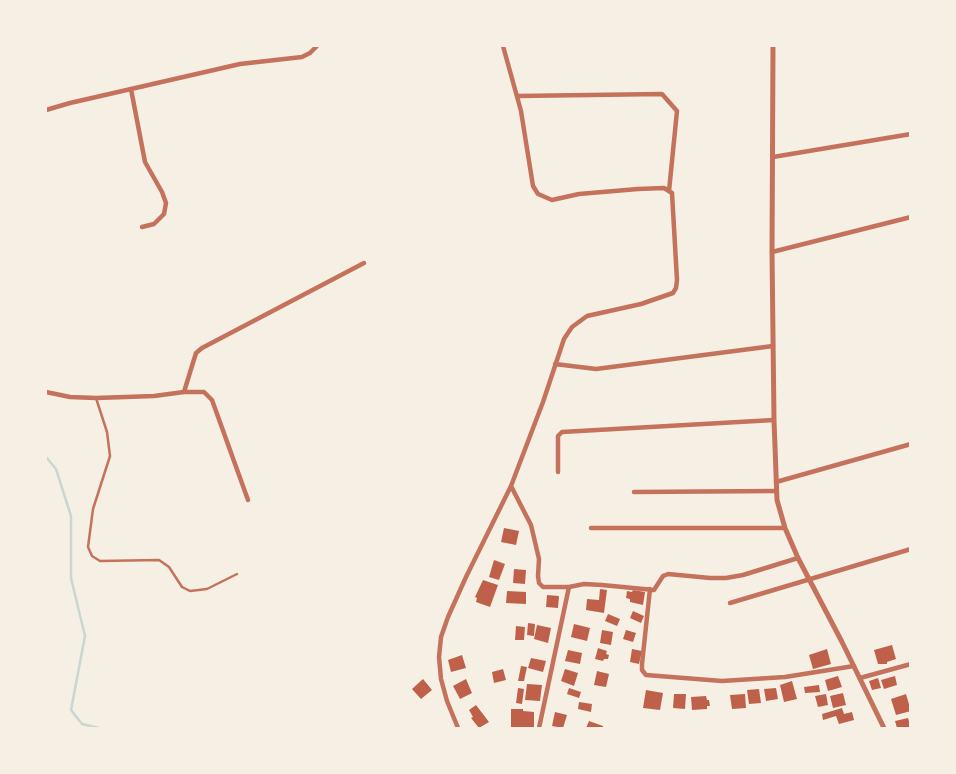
<!DOCTYPE html>
<html>
<head>
<meta charset="utf-8">
<style>
  body { margin:0 }
  #map { position:relative; width:956px; height:774px; overflow:hidden; background:#f6efe4; font-family:"DejaVu Sans",sans-serif }
  canvas { display:block }
  .frame { position:absolute; inset:0; border:47px solid #f6efe4; pointer-events:none }
</style>
</head>
<body>
<div id="map">
<canvas width="956" height="774"></canvas>
<div class="frame"></div>
</div>
<script>
const ctx = document.querySelector('canvas').getContext('2d');
ctx.lineJoin = 'round';
const shape = rows => new Path2D(rows.map(r => 'M' + r).join(''));
function strokePath(path, color, width, dash) { ctx.strokeStyle = color; ctx.lineWidth = width; ctx.lineCap = dash ? 'butt' : 'round'; ctx.setLineDash(dash || []); ctx.stroke(path); }
function fillPath(path, color) { ctx.fillStyle = color; ctx.fill(path, 'evenodd'); }
const stream = shape([
  [46,457,56,469,71,516,71,578,85,636,71,710,82,724,99,728]
]);
const building = shape([
  [504,528,519,531,516,545,501,542],
  [494,560,505,564,499,580,489,577],
  [514,569,526,570,525,584,513,583],
  [483,580,498,585,490,607,476,602,477,598,475,597],
  [600,589,607,590,604,613,586,610,587,599,599,600],
  [633,590,645,592,643,605,630,602,630,599,626,598,627,591,632,592],
  [507,591,526,592,526,604,506,603],
  [547,595,559,596,558,608,546,607],
  [633,611,644,616,641,623,630,618],
  [608,614,620,619,617,626,605,621],
  [528,623,535,624,534,636,527,635],
  [574,624,590,628,587,641,571,637],
  [537,625,551,628,548,643,534,639],
  [516,626,525,627,524,640,515,640],
  [602,630,613,632,611,645,600,643],
  [626,630,636,633,633,642,623,639],
  [892,645,896,659,887,662,887,664,878,664,874,650],
  [598,648,607,651,606,654,609,655,608,659,604,659,603,661,595,659],
  [632,649,642,651,639,664,630,662],
  [827,649,831,664,813,669,809,655],
  [568,650,582,653,580,664,565,661],
  [462,655,466,668,451,672,448,660],
  [531,658,546,661,543,672,528,668],
  [521,666,527,667,524,681,518,681],
  [503,669,506,680,494,683,492,672],
  [565,669,578,673,574,686,561,681],
  [597,671,609,674,606,687,594,685],
  [838,676,842,687,828,691,825,680],
  [895,676,897,685,884,689,881,680],
  [878,678,881,688,872,690,869,681],
  [423,679,432,690,421,699,412,689],
  [466,679,472,693,460,699,453,686],
  [792,681,797,699,784,702,780,685],
  [527,684,542,685,540,701,525,700],
  [819,685,820,692,805,693,804,687],
  [518,688,524,689,522,704,516,703],
  [569,688,581,692,579,698,567,694],
  [776,688,778,699,766,701,764,689],
  [759,689,761,703,749,704,747,690],
  [646,690,663,693,660,710,643,708],
  [843,693,846,705,833,708,830,696],
  [674,694,686,694,685,709,673,708],
  [745,694,746,708,732,709,730,695],
  [826,694,828,705,818,707,815,696],
  [906,694,911,711,896,715,891,699],
  [706,696,707,700,709,700,710,706,707,706,707,709,692,710,691,697],
  [579,702,592,704,591,712,578,709],
  [476,705,489,722,479,728,471,718,473,717,469,710],
  [842,708,844,714,852,712,854,720,839,724,836,716,823,720,822,714],
  [511,709,523,709,523,711,534,712,534,728,511,728],
  [555,712,567,715,563,728,552,726],
  [908,718,911,728,897,728,895,721],
  [589,721,603,726,603,728,586,728]
]);
const service = shape([
  [96,398,107,432,110,456,93,509,88,547,92,556,100,561,159,560,169,567,182,587,190,591,207,589,237,574]
]);
const minor = shape([
  [131,89,145,162,162,192,166,203,164,214,154,224,142,227],
  [517,96,662,94,677,111,669,191],
  [46,110,70,103,240,64,302,57,310,53,317,46],
  [773,157,911,134],
  [772,252,911,217],
  [555,364,596,369,773,346],
  [46,392,70,397,96,398,154,396,184,392,196,353,202,348,364,263],
  [184,392,204,392,212,400,248,500],
  [558,472,558,436,562,432,774,420],
  [776,482,911,444],
  [511,486,531,525,539,559,538,576,539,583,543,587,569,587,539,728],
  [634,492,776,491],
  [591,528,785,528],
  [569,587,584,584,602,585,654,590,663,576,668,574,710,578,726,578,743,575,798,558],
  [650,589,642,664,642,670,646,675,722,681,785,677,854,666],
  [730,603,911,549],
  [860,678,911,664],
  [458,728,447,701,441,679,439,657,441,637,448,617,466,577,511,486,543,402,564,339,572,327,587,316,641,304,673,293,676,288,677,280,672,193,664,188,638,189,579,194,552,200,538,194,533,186,521,111,503,46]
]);
const tertiary = shape([
  [773,46,772,252,774,420,777,500,785,528,798,558,842,642,884,728]
]);
strokePath(stream, '#c9d6d2', 2.5);
fillPath(building, '#bf614a');
strokePath(service, '#c5725c', 2.5);
strokePath(minor, '#c5725c', 4.5);
strokePath(tertiary, '#c5725c', 5);
</script>
</body>
</html>
